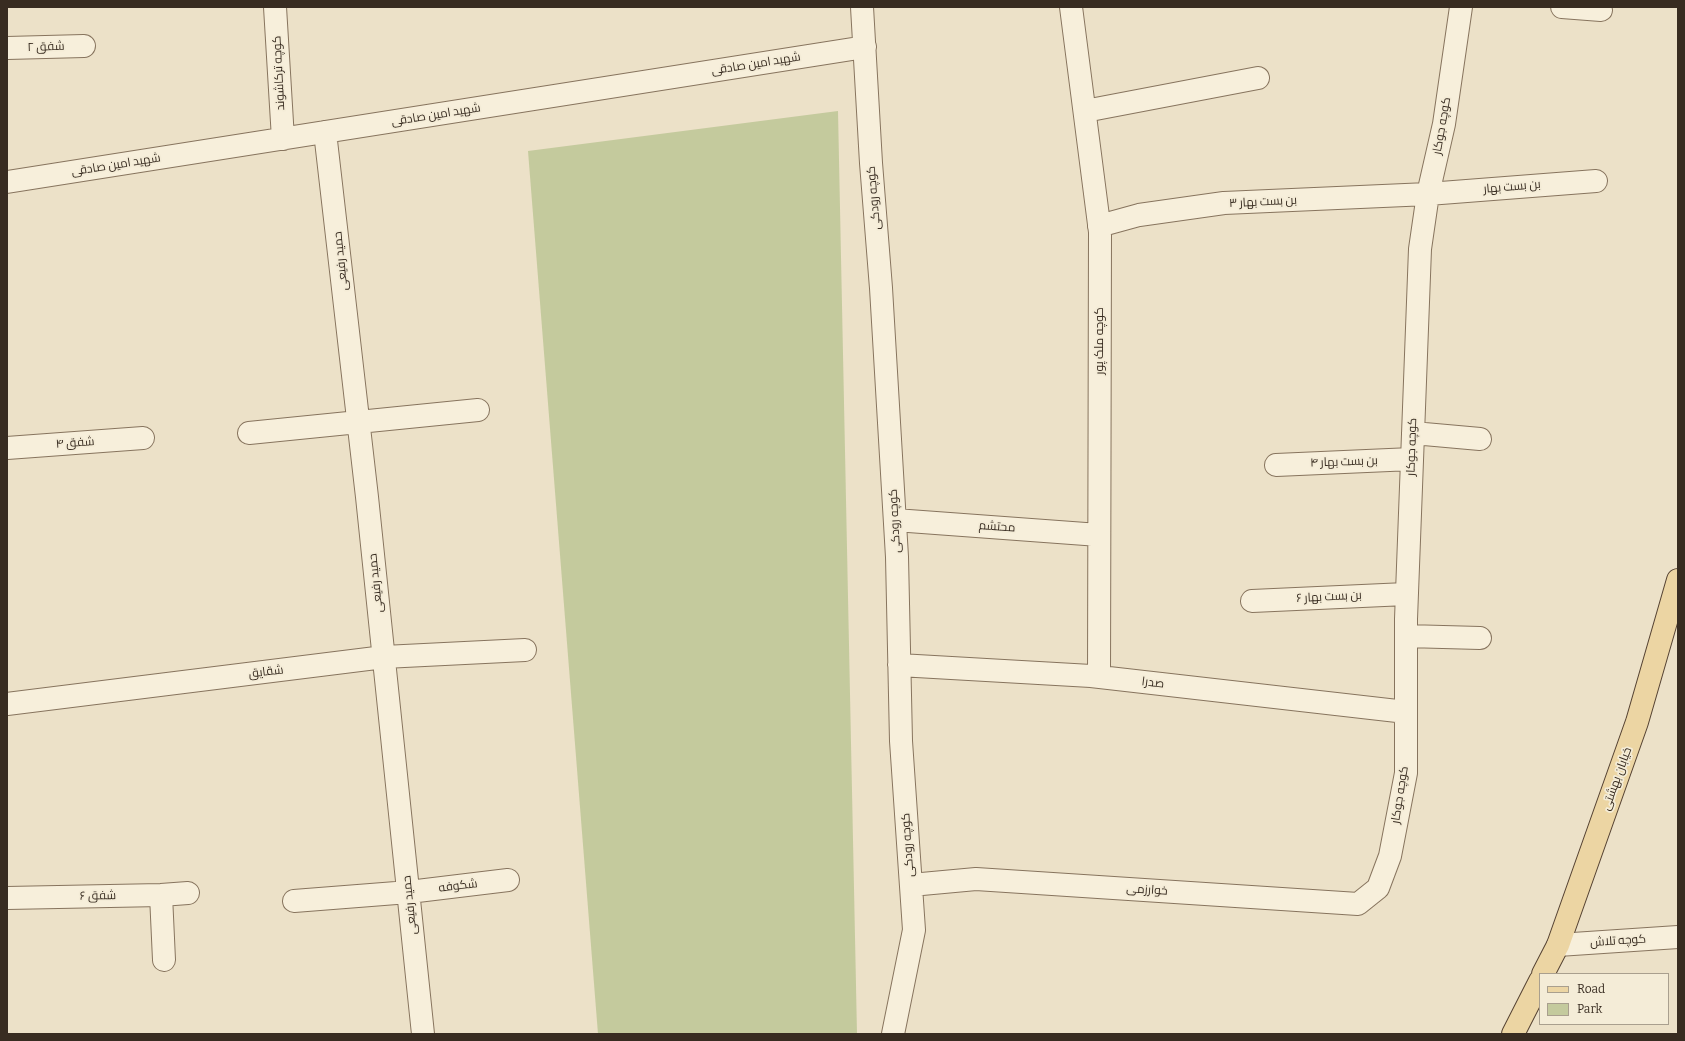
<!DOCTYPE html>
<html>
<head>
<meta charset="utf-8">
<style>
  body { margin:0 }
  #map { position:relative; width:1685px; height:1041px; overflow:hidden; background:#ece1c8; font-family:Bitter,serif }
  canvas { display:block }
  .frame { position:absolute; inset:0; border:8px solid #382c21; pointer-events:none }
  .legend { position:absolute; left:1539px; top:973px; width:130px; height:52px; box-sizing:border-box; background:#f4ecd7; border:1px solid #a99f8e; margin:0; padding:5px 7px; list-style:none; font-size:12px; color:#382c21 }
  .legend li { display:flex; align-items:center; gap:8px; height:20px }
  .legend b { width:20px; border:1px solid #a99f8e }
</style>
</head>
<body>
<div id="map">
<canvas width="1685" height="1041"></canvas>
<div class="frame"></div>
<ul class="legend">
<li><b style="height:5px;background:#ecd5a3"></b>Road</li>
<li><b style="height:11px;background:#c4ca9d"></b>Park</li>
</ul>
</div>
<script>
const ctx = document.querySelector('canvas').getContext('2d');
ctx.lineJoin = 'round';
function fillPath(path, color) { ctx.fillStyle = color; ctx.fill(path, 'evenodd'); }
const shape = rows => new Path2D(rows.map(r => 'M' + r).join(''));
function strokePath(path, color, width, dash) { ctx.strokeStyle = color; ctx.lineWidth = width; ctx.lineCap = dash ? 'butt' : 'round'; ctx.setLineDash(dash || []); ctx.stroke(path); }
function drawText(font, color, halo, rows, align = 'center') {
  ctx.font = font + ' Bitter,Cairo,serif'; ctx.lineWidth = 3.5; ctx.setLineDash([]); ctx.textBaseline = 'middle'; ctx.strokeStyle = halo; ctx.fillStyle = color; for (const [text, x, y, turn = 0] of rows) {
    ctx.save(); ctx.translate(x, y); ctx.rotate((+turn || 0) * Math.PI / 180); ctx.textAlign = isNaN(turn) ? turn : align; if (halo) ctx.strokeText(text, 0, 0); ctx.fillText(text, 0, 0); ctx.restore();
  }
}
const green = shape([
  [838,111,857,1034,598,1034,528,151]
]);
const minor = shape([
  [275,7,283,139],
  [862,7,871,163,881,288,897,557,901,741,914,930,893,1034],
  [1071,7,1100,232,1099,677],
  [1562,7,1601,10],
  [7,48,84,46],
  [1085,111,1258,78],
  [325,132,367,497,423,1034],
  [7,182,865,47],
  [1099,226,1139,215,1224,203,1428,194,1596,181],
  [249,433,478,410],
  [1413,433,1480,439],
  [7,448,143,438],
  [1276,465,1412,459],
  [895,520,1099,535],
  [1252,601,1406,594],
  [1406,636,1480,638],
  [899,665,1091,676,1406,712],
  [7,704,384,657,525,650],
  [911,885,976,879,1358,904,1378,888,1390,856,1406,773,1406,619,1420,249,1428,194,1444,124,1461,7],
  [161,895,164,960],
  [7,898,161,895,188,893],
  [294,901,409,892,508,880],
  [1558,945,1678,937]
]);
const major = shape([
  [1543,974,1558,945,1637,722,1678,580],
  [1513,1034,1540,981]
]);
const streetNames = [
  ["شفق ۲",46,47,-2],
  ["شهید امین صادقی",756,64,-9],
  ["کوچه ترکاشوند",279,73,-93],
  ["شهید امین صادقی",436,115,-9],
  ["کوچه جوکار",1442,126,-80],
  ["شهید امین صادقی",116,165,-9],
  ["بن بست بهار",1512,187,-5],
  ["کوچه رودکی",874,198,-95],
  ["بن بست بهار ۳",1263,202,-3],
  ["حمید رفیعی",341,261,-96],
  ["کوچه ملک پور",1100,341,-90],
  ["شفق ۴",75,443,-4],
  ["کوچه جوکار",1412,447,-88],
  ["بن بست بهار ۴",1344,462,-2],
  ["کوچه رودکی",895,521,-93],
  ["محتشم",997,527,4],
  ["حمید رفیعی",376,583,-96],
  ["بن بست بهار ۶",1329,597,-3],
  ["شقایق",266,672,-7],
  ["صدرا",1153,683,7],
  ["خیابان بهشتی",1617,779,-70],
  ["کوچه جوکار",1400,795,-81],
  ["کوچه رودکی",908,845,-94],
  ["شکوفه",458,886,-7],
  ["خوارزمی",1147,890,4],
  ["شفق ۶",98,896,-1],
  ["حمید رفیعی",410,905,-96],
  ["کوچه تلاش",1618,941,-4]
];
fillPath(green, '#c4ca9d');
strokePath(minor, '#87745e', 24);
strokePath(major, '#554232', 24);
strokePath(minor, '#f7efdb', 22);
strokePath(major, '#ecd5a3', 22);
drawText('12px', '#382c21', '#f4ecd7', streetNames);
</script>
</body>
</html>
